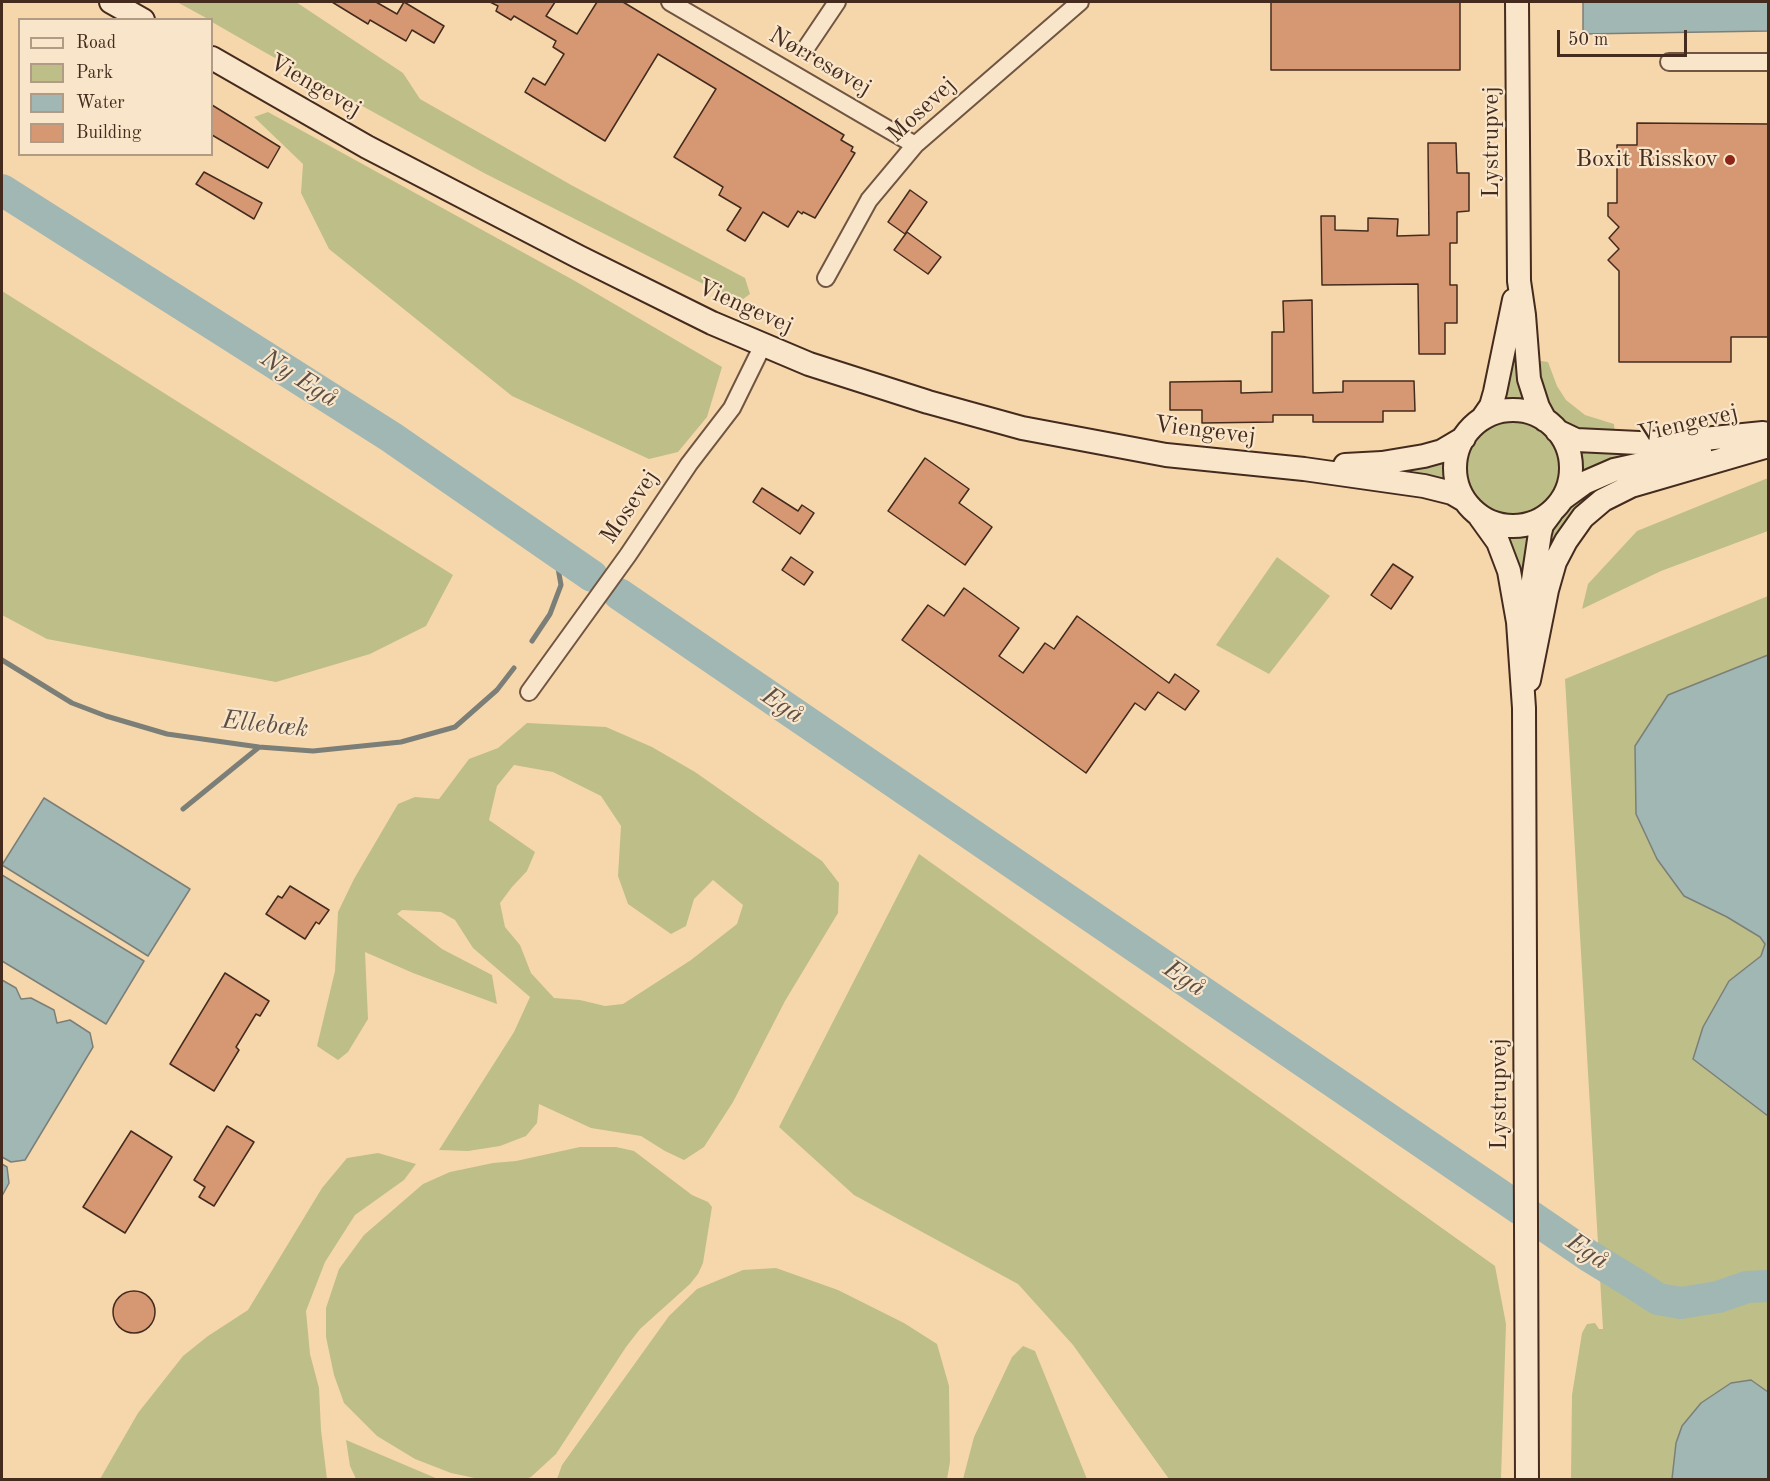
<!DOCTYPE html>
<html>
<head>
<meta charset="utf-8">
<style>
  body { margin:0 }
  #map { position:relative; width:1770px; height:1481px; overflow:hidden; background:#f6d7ac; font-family:"Old Standard TT",serif }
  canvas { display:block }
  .frame { position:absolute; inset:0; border:3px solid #442b1e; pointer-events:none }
  .legend { position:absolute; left:18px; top:18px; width:195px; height:138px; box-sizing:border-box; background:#f9e5c9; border:2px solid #b19b85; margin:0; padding:8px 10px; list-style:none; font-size:18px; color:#442b1e }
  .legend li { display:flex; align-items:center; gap:12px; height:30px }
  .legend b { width:30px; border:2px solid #b19b85 }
  .scale { position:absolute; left:1557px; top:30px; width:130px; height:27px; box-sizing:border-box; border:3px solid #442b1e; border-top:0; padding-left:8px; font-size:18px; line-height:21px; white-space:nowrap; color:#442b1e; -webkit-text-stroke:4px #f9e5c9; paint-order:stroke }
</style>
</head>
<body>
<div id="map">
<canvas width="1770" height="1481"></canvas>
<div class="frame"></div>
<ul class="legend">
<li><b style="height:8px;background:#f9e5c9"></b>Road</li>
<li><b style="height:16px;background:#bebe88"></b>Park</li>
<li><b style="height:16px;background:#a0b7b4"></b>Water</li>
<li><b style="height:16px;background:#d69873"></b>Building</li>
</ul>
<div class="scale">50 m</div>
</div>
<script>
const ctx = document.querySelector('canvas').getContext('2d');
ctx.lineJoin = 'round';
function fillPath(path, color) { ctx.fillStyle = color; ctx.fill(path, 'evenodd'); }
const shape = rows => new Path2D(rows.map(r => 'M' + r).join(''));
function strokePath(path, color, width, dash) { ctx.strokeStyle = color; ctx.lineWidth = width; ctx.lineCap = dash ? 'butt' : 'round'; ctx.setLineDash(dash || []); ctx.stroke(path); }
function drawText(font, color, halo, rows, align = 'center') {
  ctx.font = font + ' "Old Standard TT",serif'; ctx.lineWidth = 4.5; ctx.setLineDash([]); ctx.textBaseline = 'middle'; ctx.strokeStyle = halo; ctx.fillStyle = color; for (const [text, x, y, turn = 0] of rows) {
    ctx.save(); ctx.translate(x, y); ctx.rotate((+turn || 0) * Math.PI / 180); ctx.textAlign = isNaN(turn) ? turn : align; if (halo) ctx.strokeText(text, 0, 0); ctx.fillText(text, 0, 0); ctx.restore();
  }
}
const green = shape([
  [177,2,296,2,403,73,420,99,573,186,745,278,750,294,739,302,484,173,266,53,212,22,212,20,208,19],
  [268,112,575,281,722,367,707,417,678,452,649,459,512,396,329,249,301,193,303,164,254,117],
  [2,291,453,575,426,626,370,654,276,682,47,639,2,615],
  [1534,360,1548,362,1557,386,1566,400,1585,415,1614,424,1615,436,1584,434,1565,425,1551,409,1543,392],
  [1509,362,1518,362,1523,401,1500,402],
  '1464 468a49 49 0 1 1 98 0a49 49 0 1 1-98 0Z',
  [1578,449,1618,452,1620,460,1582,469],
  [1444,462,1446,482,1392,470],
  [1622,474,1561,539,1541,557,1548,534,1569,507,1580,496],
  [1768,478,1768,531,1661,571,1582,609,1588,584,1637,531],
  [1530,534,1526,587,1519,586,1510,537],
  [1277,557,1330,596,1269,674,1216,645],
  [1768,596,1768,655,1668,695,1684,896,1727,917,1760,937,1765,944,1761,956,1729,981,1693,1059,1768,1116,1768,1392,1751,1380,1731,1383,1701,1403,1682,1426,1676,1443,1672,1479,1571,1479,1572,1395,1582,1333,1587,1324,1595,1323,1599,1329,1603,1329,1565,679],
  [527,723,606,727,652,747,695,772,822,861,839,883,838,913,785,1001,733,1102,704,1147,684,1160,665,1151,641,1136,591,1128,539,1104,537,1123,526,1136,500,1146,468,1151,439,1150,514,1032,530,997,473,948,455,920,441,912,402,910,397,914,442,949,492,975,497,1004,413,973,365,952,368,1019,348,1052,338,1060,317,1046,335,971,338,912,354,879,398,804,415,797,439,799,469,759,498,748],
  [514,765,553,772,601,796,621,826,618,876,628,904,671,934,686,926,694,899,713,880,743,905,737,924,691,960,623,1004,605,1006,580,1000,554,998,531,973,520,945,505,927,500,903,512,887,527,871,535,852,489,820,497,786],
  [919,854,1495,1266,1506,1324,1501,1479,1169,1479,1073,1345,1018,1284,854,1195,779,1127],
  [580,1147,616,1147,634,1151,692,1195,708,1202,712,1207,703,1263,698,1274,690,1284,640,1329,626,1347,556,1454,531,1477,523,1480,479,1479,451,1473,415,1459,377,1436,344,1403,334,1375,326,1337,326,1308,339,1269,364,1235,423,1184,450,1172,493,1163,516,1161],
  [378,1153,416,1164,404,1180,355,1215,325,1262,306,1311,310,1354,319,1388,321,1430,327,1479,100,1479,138,1413,183,1356,208,1336,248,1310,322,1188,347,1158],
  [776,1268,838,1290,904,1323,937,1344,949,1386,950,1462,947,1479,557,1479,562,1465,669,1316,697,1289,743,1270],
  [1023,1346,1035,1351,1087,1479,963,1479,974,1437,1012,1357],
  [346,1440,379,1454,438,1479,356,1479,350,1466]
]);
const water = shape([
  [1583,2,1768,2,1768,31,1583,34,1583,2],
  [1768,655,1768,1116,1693,1059,1703,1027,1729,981,1761,956,1765,944,1760,937,1727,917,1684,896,1657,859,1636,814,1635,746,1668,695,1768,655],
  [44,798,190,889,148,956,2,865,44,798],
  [2,875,144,961,106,1024,2,961,2,875],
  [2,980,16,988,21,999,31,998,54,1010,57,1023,70,1020,90,1033,93,1047,25,1160,11,1162,2,1157,2,980],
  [2,1164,7,1167,9,1183,2,1196,2,1164],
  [1751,1380,1768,1392,1768,1479,1672,1479,1676,1443,1682,1426,1701,1403,1731,1383,1751,1380]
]);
const stream = shape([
  [532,641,550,614,561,585,555,551],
  [2,660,72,703,106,716,167,734,259,747,313,751,401,742,455,727,497,690,514,668],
  [183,809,258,748]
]);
const river = shape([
  [2,190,391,437,592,576],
  [619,594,1589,1256,1635,1284,1658,1299,1681,1303,1718,1297,1747,1287,1768,1286]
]);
const building = shape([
  [332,2,376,2,397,14,404,2,444,26,434,43,412,30,406,41,370,20,368,24,332,2],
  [490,2,555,2,546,16,577,34,597,2,623,2,844,135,841,140,853,147,851,151,855,153,815,218,803,212,802,214,798,211,788,227,763,212,745,241,727,230,741,208,719,195,723,187,674,157,716,89,658,54,605,141,525,92,533,78,545,85,564,54,553,47,556,41,514,16,511,20,496,11,498,6,490,2],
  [1271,2,1460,2,1460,70,1271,70,1271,2],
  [212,105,280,147,268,168,212,135,212,105],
  [1637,123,1768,124,1768,337,1731,337,1731,362,1619,362,1619,271,1608,260,1619,249,1609,238,1619,227,1608,216,1608,203,1617,203,1617,145,1637,145,1637,123],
  [1428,143,1456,143,1457,173,1469,173,1469,211,1457,212,1457,243,1450,243,1450,285,1457,285,1457,323,1445,323,1445,354,1419,354,1418,284,1322,285,1321,216,1335,216,1335,230,1368,231,1368,218,1398,219,1397,236,1429,235,1428,143],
  [204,172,262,203,254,219,196,184,204,172],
  [910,190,927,202,905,234,888,222,910,190],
  [907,232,941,257,928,274,894,250,907,232],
  [1312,300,1313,393,1343,392,1343,381,1414,381,1415,411,1383,411,1383,422,1313,422,1313,415,1273,415,1273,422,1202,423,1202,410,1170,410,1170,382,1241,381,1241,393,1272,392,1272,332,1284,332,1283,301,1312,300],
  [925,458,969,489,959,503,992,527,965,565,888,511,925,458],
  [762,488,798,511,802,505,814,513,800,534,753,502,762,488],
  [791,557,813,572,804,585,782,570,791,557],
  [1393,564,1413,577,1391,609,1371,595,1393,564],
  [964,588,1019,628,999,656,1023,673,1045,643,1054,649,1077,616,1169,683,1175,674,1199,691,1185,710,1158,692,1145,710,1135,703,1086,773,902,640,928,605,944,616,964,588],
  [290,886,329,910,319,924,316,922,305,939,266,914,278,896,282,898,290,886],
  [225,973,269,1001,260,1016,256,1014,236,1047,239,1050,214,1091,170,1064,225,973],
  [227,1126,254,1142,214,1206,199,1197,205,1187,194,1180,227,1126],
  [131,1131,172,1157,125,1233,83,1207,131,1131],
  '113 1312a21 21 0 1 1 42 0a21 21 0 1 1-42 0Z'
]);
const street = shape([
  [670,2,915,145],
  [806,48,837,2],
  [1669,62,1768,62],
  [826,278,869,200,915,145,1080,2],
  [529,692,628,555,689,464,732,408,763,345]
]);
const secondary = shape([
  [111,2,143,20],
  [1517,2,1519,281,1524,315,1529,379,1538,407,1545,420],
  [212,58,367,147,579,257,712,323,809,364,928,402,1022,428,1166,455,1304,469,1424,486,1452,493,1464,500],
  '1455 468a58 58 0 1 1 116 0a58 58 0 1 1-116 0Z',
  [1482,419,1491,406,1495,392,1514,300],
  [1557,431,1576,440,1639,443,1674,442,1763,433],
  [1345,465,1382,463,1424,456,1442,451,1464,438],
  [1562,499,1584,483,1614,470,1700,451],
  [1480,517,1498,542,1509,571,1518,622,1524,708,1527,1480],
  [1530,614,1533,580,1540,533,1542,525,1551,513],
  [1529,680,1547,590,1555,562,1566,541,1583,517,1603,500,1631,486,1768,446]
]);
const markers = [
  [1730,160,6,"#8f2418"]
];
const streetNames = [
  ["Nørresøvej",820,62,30],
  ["Viengevej",315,86,30],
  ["Mosevej",922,110,-43],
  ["Lystrupvej",1492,142,-90],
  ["Viengevej",745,307,24],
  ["Viengevej",1688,424,-13],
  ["Viengevej",1205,431,7],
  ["Mosevej",630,507,-56],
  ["Lystrupvej",1500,1094,-90]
];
const poiNames = [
  ["Boxit Risskov",1718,160]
];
const waterNames = [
  ["Ny Egå",299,379,32],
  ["Egå",782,706,34],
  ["Ellebæk",265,725,6],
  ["Egå",1184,979,34],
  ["Egå",1587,1252,34]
];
fillPath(green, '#bebe88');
fillPath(water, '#a0b7b4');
strokePath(water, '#7b7f78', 1.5);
strokePath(stream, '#7b7f78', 5);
strokePath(river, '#a0b7b4', 32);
fillPath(building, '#d69873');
strokePath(building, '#442b1e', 1.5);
strokePath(street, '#705642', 20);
strokePath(secondary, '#442b1e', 26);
strokePath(street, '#f9e5c9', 16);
strokePath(secondary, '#f9e5c9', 22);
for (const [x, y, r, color] of markers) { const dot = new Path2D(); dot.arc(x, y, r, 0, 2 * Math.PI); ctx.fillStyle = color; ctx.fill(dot); strokePath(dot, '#f9e5c9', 2); }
drawText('24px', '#442b1e', '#f9e5c9', streetNames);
drawText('24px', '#442b1e', '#f9e5c9', poiNames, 'right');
drawText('italic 26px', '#5b4e44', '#f9e5c9', waterNames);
</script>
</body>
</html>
